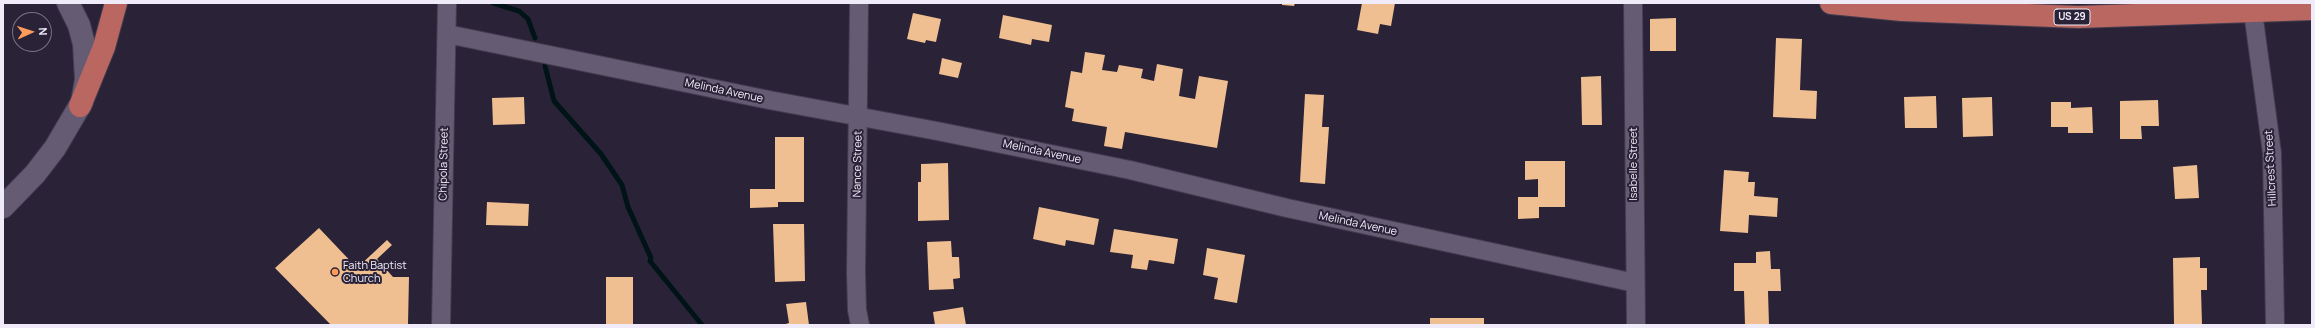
<!DOCTYPE html>
<html>
<head>
<meta charset="utf-8">
<style>
  body { margin:0 }
  #map { position:relative; width:2315px; height:328px; overflow:hidden; background:#2a2237; font-family:Manrope,sans-serif }
  canvas { display:block }
  .frame { position:absolute; inset:0; border:4px solid #f0ebf9; pointer-events:none }
  .north { position:absolute; left:12px; top:12px; width:40px; height:40px; box-sizing:border-box; background:#2a2237; border:1px solid #797285; border-radius:50%; rotate:87deg; font-size:11px; font-weight:700; line-height:16px; text-align:center; color:#f0ebf9 }
  .north::after { content:''; display:block; margin:auto; width:14px; height:18px; background:#ff9b5b; clip-path:polygon(50% 0,100% 100%,50% 72%,0 100%) }
</style>
</head>
<body>
<div id="map">
<canvas width="2315" height="328"></canvas>
<div class="frame"></div>
<div class="north">N</div>
</div>
<script>
const ctx = document.querySelector('canvas').getContext('2d');
ctx.lineJoin = 'round';
const shape = rows => new Path2D(rows.map(r => 'M' + r).join(''));
function strokePath(path, color, width, dash) { ctx.strokeStyle = color; ctx.lineWidth = width; ctx.lineCap = dash ? 'butt' : 'round'; ctx.setLineDash(dash || []); ctx.stroke(path); }
function fillPath(path, color) { ctx.fillStyle = color; ctx.fill(path, 'evenodd'); }
function drawText(font, color, halo, rows, align = 'center') {
  ctx.font = font + ' Manrope,sans-serif'; ctx.lineWidth = 4; ctx.setLineDash([]); ctx.textBaseline = 'middle'; ctx.strokeStyle = halo; ctx.fillStyle = color; for (const [text, x, y, turn = 0] of rows) {
    ctx.save(); ctx.translate(x, y); ctx.rotate((+turn || 0) * Math.PI / 180); ctx.textAlign = isNaN(turn) ? turn : align; if (halo) ctx.strokeText(text, 0, 0); ctx.fillText(text, 0, 0); ctx.restore();
  }
}
const stream = shape([
  [493,3,519,11,528,19,535,38],
  [545,66,554,101,601,154,622,185,628,207,651,258,650,261,702,325]
]);
const building = shape([
  [1282,3,1295,3,1294,6,1282,5],
  [1362,3,1395,3,1391,26,1380,24,1378,34,1357,30],
  [913,13,941,19,936,42,926,40,925,43,907,39],
  [1003,15,1052,25,1049,42,1032,39,1031,45,999,38],
  [1676,18,1676,51,1650,51,1650,19],
  [1776,38,1802,39,1800,90,1817,91,1816,119,1773,117],
  [1085,52,1105,55,1102,70,1117,72,1119,65,1143,69,1141,78,1154,81,1157,64,1183,69,1179,96,1195,99,1199,76,1228,81,1217,148,1125,132,1122,149,1104,146,1107,127,1072,121,1074,109,1065,107,1071,71,1082,73],
  [942,58,962,63,958,78,939,74],
  [1601,76,1602,125,1582,125,1581,77],
  [1305,94,1324,95,1322,127,1329,127,1325,184,1300,182],
  [1936,96,1937,128,1905,128,1904,97],
  [524,97,525,124,493,125,492,98],
  [1992,97,1993,136,1963,137,1962,98],
  [2158,100,2159,126,2141,126,2142,139,2120,139,2120,101],
  [2051,102,2071,102,2071,108,2092,107,2093,133,2068,133,2068,127,2051,127],
  [775,137,804,137,804,202,778,202,778,207,750,208,750,189,775,189],
  [1525,161,1565,161,1565,207,1539,207,1539,218,1518,219,1518,197,1538,197,1538,179,1525,180],
  [948,163,949,220,918,221,918,182,921,182,921,164],
  [2197,165,2199,198,2175,199,2173,167],
  [1724,170,1749,172,1748,182,1755,182,1754,196,1778,198,1777,217,1749,215,1748,233,1720,231],
  [487,202,529,204,528,226,486,225],
  [1039,207,1099,219,1094,245,1066,240,1065,246,1033,239],
  [773,224,804,224,805,281,775,282],
  [319,228,357,268,387,240,392,245,377,259,393,277,409,277,408,325,331,325,275,268],
  [1114,229,1178,239,1174,264,1149,260,1147,270,1131,268,1133,255,1110,252],
  [951,241,952,257,959,257,960,278,953,279,954,289,929,290,927,242],
  [1207,248,1245,255,1237,303,1214,299,1218,278,1203,275],
  [1770,251,1771,269,1780,269,1781,291,1768,291,1769,325,1745,325,1744,291,1734,291,1734,263,1756,263,1756,252],
  [2200,257,2200,268,2207,268,2207,290,2201,290,2202,324,2174,324,2173,258],
  [606,277,633,277,633,325,606,325],
  [806,302,809,325,782,325,789,323,786,304],
  [963,307,966,325,935,325,933,312],
  [1430,318,1484,318,1484,325,1430,325]
]);
const minor = shape([
  [859,3,856,273,857,310,860,325],
  [1633,3,1636,325],
  [2253,12,2272,153,2275,325],
  [447,34,769,100,937,131,1130,170,1287,208,1635,283],
  [441,325,447,3]
]);
const tertiary = shape([
  [3,207,35,174,55,148,82,102,86,80,84,44,79,25,68,3]
]);
const primary = shape([
  [1831,3,1902,10,2078,17,2312,9],
  [80,106,104,47,116,3]
]);
const markers = [
  [335,272,4,"#ff9b5b"]
];
const shields = [
  [2072,17,36]
];
const shieldNames = [
  ["US 29",2072,17]
];
const streetNames = [
  ["Melinda Avenue",724,91,12],
  ["Melinda Avenue",1042,152,12],
  ["Chipola Street",444,164,-89],
  ["Nance Street",858,164,-89],
  ["Isabelle Street",1634,164,-90],
  ["Hillcrest Street",2271,168,-93],
  ["Melinda Avenue",1358,224,12]
];
const poiNames = [
  ["Faith Baptist",343,266],
  ["Church",343,279]
];
strokePath(stream, '#001418', 5);
fillPath(building, '#efbf91');
strokePath(minor, '#443c4e', 20);
strokePath(tertiary, '#443c4e', 24);
strokePath(primary, '#443c4e', 24);
strokePath(minor, '#655c74', 18);
strokePath(tertiary, '#655c74', 22);
strokePath(primary, '#ba6661', 22);
for (const [x, y, r, color] of markers) { const dot = new Path2D(); dot.arc(x, y, r, 0, 2 * Math.PI); ctx.fillStyle = color; ctx.fill(dot); strokePath(dot, '#2a2237', 1.5); }
for (const [x, y, w] of shields) { const box = new Path2D(); box.roundRect(x - w / 2, y - 8, w, 16, 3); ctx.fillStyle = '#2a2237'; ctx.fill(box); strokePath(box, '#f0ebf9', 1); }
drawText('bold 10px', '#f0ebf9', null, shieldNames);
drawText('11px', '#f0ebf9', '#2a2237', streetNames);
drawText('11px', '#f0ebf9', '#2a2237', poiNames, 'left');
</script>
</body>
</html>
